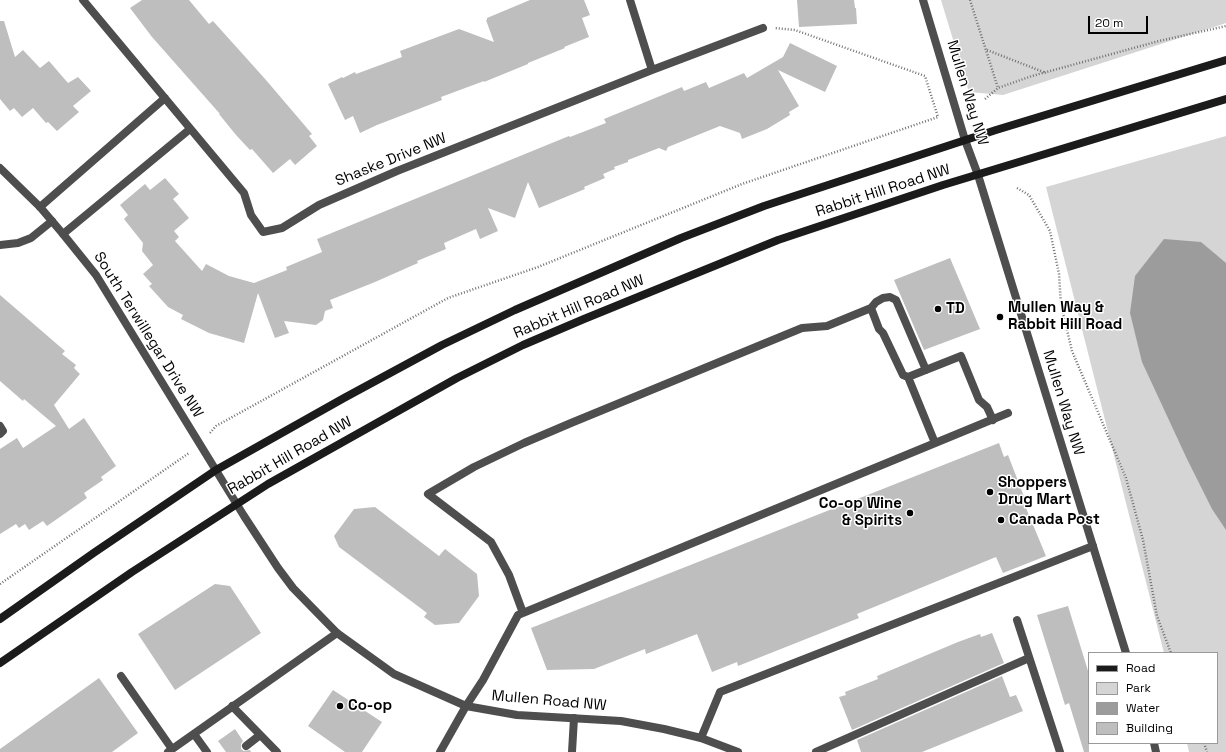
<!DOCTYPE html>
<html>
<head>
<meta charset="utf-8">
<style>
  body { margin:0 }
  #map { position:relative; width:1226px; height:752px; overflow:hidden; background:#fff; font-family:"Space Grotesk",sans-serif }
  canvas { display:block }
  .legend { position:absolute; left:1088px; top:652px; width:130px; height:92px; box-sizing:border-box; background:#fff; border:1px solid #999; margin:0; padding:5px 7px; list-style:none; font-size:12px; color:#000 }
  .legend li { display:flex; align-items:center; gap:8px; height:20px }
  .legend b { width:20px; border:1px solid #999 }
  .scale { position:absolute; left:1088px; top:16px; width:60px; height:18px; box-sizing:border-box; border:2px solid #000; border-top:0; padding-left:5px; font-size:12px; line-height:14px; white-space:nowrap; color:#000; -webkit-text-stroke:3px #fff; paint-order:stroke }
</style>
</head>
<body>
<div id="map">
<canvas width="1226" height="752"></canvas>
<ul class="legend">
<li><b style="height:5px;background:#1b1b1b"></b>Road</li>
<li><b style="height:11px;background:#d5d5d5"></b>Park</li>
<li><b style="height:11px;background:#9c9c9c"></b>Water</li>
<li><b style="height:11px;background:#bebebe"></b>Building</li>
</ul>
<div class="scale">20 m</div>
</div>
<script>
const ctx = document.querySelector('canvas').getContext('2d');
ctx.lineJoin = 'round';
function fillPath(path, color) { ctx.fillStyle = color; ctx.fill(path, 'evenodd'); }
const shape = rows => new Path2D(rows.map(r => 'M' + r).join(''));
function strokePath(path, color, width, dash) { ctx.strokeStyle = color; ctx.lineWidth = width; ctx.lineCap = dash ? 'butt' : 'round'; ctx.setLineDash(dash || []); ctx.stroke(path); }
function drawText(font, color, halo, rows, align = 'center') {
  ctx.font = font + ' "Space Grotesk",sans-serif'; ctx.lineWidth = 3; ctx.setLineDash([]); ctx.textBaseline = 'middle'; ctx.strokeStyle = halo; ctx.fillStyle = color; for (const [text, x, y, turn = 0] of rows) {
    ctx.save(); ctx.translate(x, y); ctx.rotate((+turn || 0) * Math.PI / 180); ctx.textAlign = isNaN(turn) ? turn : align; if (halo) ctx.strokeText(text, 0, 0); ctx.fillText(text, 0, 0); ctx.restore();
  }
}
const green = shape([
  [941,0,1226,0,1226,23,1003,95,969,92],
  [1226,136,1226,752,1189,752,1187,743,1217,743,1217,653,1164,653,1046,187]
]);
const water = shape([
  [1164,239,1201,242,1226,263,1226,530,1212,509,1187,459,1142,362,1130,313,1135,276]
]);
const building = shape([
  [142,0,189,0,209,24,213,21,266,80,312,134,309,136,317,146,295,165,290,159,273,173,252,149,250,150,236,135,219,114,220,114,152,37,130,8],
  [530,0,584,0,590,15,582,18,589,37,564,47,565,48,528,63,528,64,484,82,484,81,441,97,442,100,377,125,360,133,353,116,345,120,328,84,342,77,343,78,355,72,356,74,402,57,400,51,459,29,494,42,486,20,487,20,487,18],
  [797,0,854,0,855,8,856,8,857,24,799,27],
  [0,21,4,21,15,57,23,50,40,68,49,61,68,83,78,77,91,91,73,106,79,112,57,131,48,122,46,123,33,108,22,117,14,108,10,111,0,99],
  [790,43,837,66,825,92,778,70,799,106,789,112,790,115,767,129,742,139,740,133,720,126,668,147,666,151,659,148,628,160,628,162,614,167,615,169,603,174,605,178,584,187,585,189,539,208,528,182,515,218,488,208,498,231,480,239,476,229,444,243,446,249,417,261,418,263,375,282,330,300,333,308,325,311,323,320,316,325,284,321,289,333,275,338,258,293,244,343,209,333,181,319,183,315,168,307,149,286,152,284,143,274,153,265,142,251,143,243,124,219,128,215,120,205,145,184,150,190,165,178,179,194,173,199,189,218,174,231,179,237,175,241,202,271,206,264,229,276,254,283,287,270,286,267,322,252,317,239,569,136,570,137,606,123,604,119,682,87,684,91,706,82,709,88,744,73,747,78,783,57],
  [950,258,980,329,924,350,894,280],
  [0,295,65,351,62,354,76,365,74,368,80,374,54,405,69,429,84,418,116,466,101,477,103,480,84,493,87,498,47,526,43,521,29,530,25,524,19,528,16,524,0,534,0,449,17,438,23,448,56,426,24,399,23,401,0,381],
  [999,443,1004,457,1008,455,1028,507,1026,508,1046,556,1003,573,996,557,857,614,859,618,738,666,737,662,712,672,697,634,646,654,645,649,594,669,547,670,531,628],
  [375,507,439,556,445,549,477,574,479,596,459,623,435,625,424,617,427,613,339,547,334,536,354,509],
  [215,584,230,586,261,633,175,690,138,634],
  [1068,606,1089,674,1089,752,1084,752,1069,703,1065,705,1037,615],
  [992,633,1004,663,852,730,839,697,846,695,845,692,878,679,877,676,958,642,980,634,981,637],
  [1002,676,1010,697,1016,695,1023,711,922,752,861,752,857,740],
  [99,678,138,733,112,752,0,752,0,749],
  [333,690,382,722,362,752,345,752,308,726],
  [235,729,243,741,241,744,241,749,244,751,250,750,251,752,226,752,218,741]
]);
const path = shape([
  [970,0,998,88],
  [987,50,1046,73],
  [985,99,998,88,1032,76,1159,41,1226,26],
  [1017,188,1029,195,1050,231,1059,274,1061,305,1072,351,1126,478,1143,540,1157,616,1171,653],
  [210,433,216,426,448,298,538,267,742,184,938,117,925,76,795,30,775,28],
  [0,584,189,453],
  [1204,743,1207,752]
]);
const service = shape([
  [0,245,18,243,31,238,52,221],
  [871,308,876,302,883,298,890,297,896,300,926,370],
  [908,377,935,443],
  [0,426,3,431,0,434],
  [523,613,509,575,491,542,428,494,474,467,524,443,571,423,802,328,827,326,871,308,879,329,883,333,903,375,908,377,961,356,979,400,987,407,993,420],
  [1017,620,1060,752],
  [121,676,172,749],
  [232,706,277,752],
  [194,734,207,752],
  [701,738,720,692,1093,546],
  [246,746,260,735],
  [168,752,337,633],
  [440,752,466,706,483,680,518,615,1008,413],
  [572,752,574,718],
  [816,752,1029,658]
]);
const minor = shape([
  [83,0,244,193,251,215,263,232,282,228,319,205,397,171,652,70,763,28],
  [630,0,652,70],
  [40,207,165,98],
  [63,234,190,129]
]);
const tertiary = shape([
  [923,0,965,140,978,175,1126,653],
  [0,168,40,207,63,234,96,275,244,516,278,568,293,588,337,633,394,674,466,706,517,715,621,721,664,729,701,738,738,752],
  [1154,743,1156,752]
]);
const secondary = shape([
  [0,619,95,552,216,470,344,398,442,345,515,310,681,238,764,206,996,130,1226,60],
  [0,663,132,572,268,484,457,378,523,345,584,319,778,240,943,185,1226,99]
]);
const markers = [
  [938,309,4,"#000"],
  [1000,317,4,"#000"],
  [990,492,4,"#000"],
  [910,513,4,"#000"],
  [1001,520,4,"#000"],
  [340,706,4,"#000"]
];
const streetNames = [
  ["Mullen Way NW",967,93,73],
  ["Shaske Drive NW",391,160,-22],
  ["Rabbit Hill Road NW",883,191,-18],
  ["Rabbit Hill Road NW",579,307,-23],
  ["South Terwillegar Drive NW",148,335,58],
  ["Mullen Way NW",1063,403,73],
  ["Rabbit Hill Road NW",290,456,-30],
  ["Mullen Road NW",549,701,5]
];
const poiNames = [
  ["Mullen Way &",1008,308],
  ["Rabbit Hill Road",1008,325],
  ["TD",946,309],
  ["Shoppers",998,483],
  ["Drug Mart",998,500],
  ["Co-op Wine",902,504,"right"],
  ["& Spirits",902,521,"right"],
  ["Canada Post",1009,520],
  ["Co-op",348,706]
];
fillPath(green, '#d5d5d5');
fillPath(water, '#9c9c9c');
fillPath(building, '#bebebe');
strokePath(path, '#707070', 2.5, [1, 2]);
strokePath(service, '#4e4e4e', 8);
strokePath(minor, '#4e4e4e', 8);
strokePath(tertiary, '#4e4e4e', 8);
strokePath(secondary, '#1b1b1b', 8);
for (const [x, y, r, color] of markers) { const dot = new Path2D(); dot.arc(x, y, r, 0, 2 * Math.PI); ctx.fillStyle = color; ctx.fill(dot); strokePath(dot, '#fff', 1.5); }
drawText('15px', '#000', '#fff', streetNames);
drawText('bold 15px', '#000', '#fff', poiNames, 'left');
</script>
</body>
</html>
